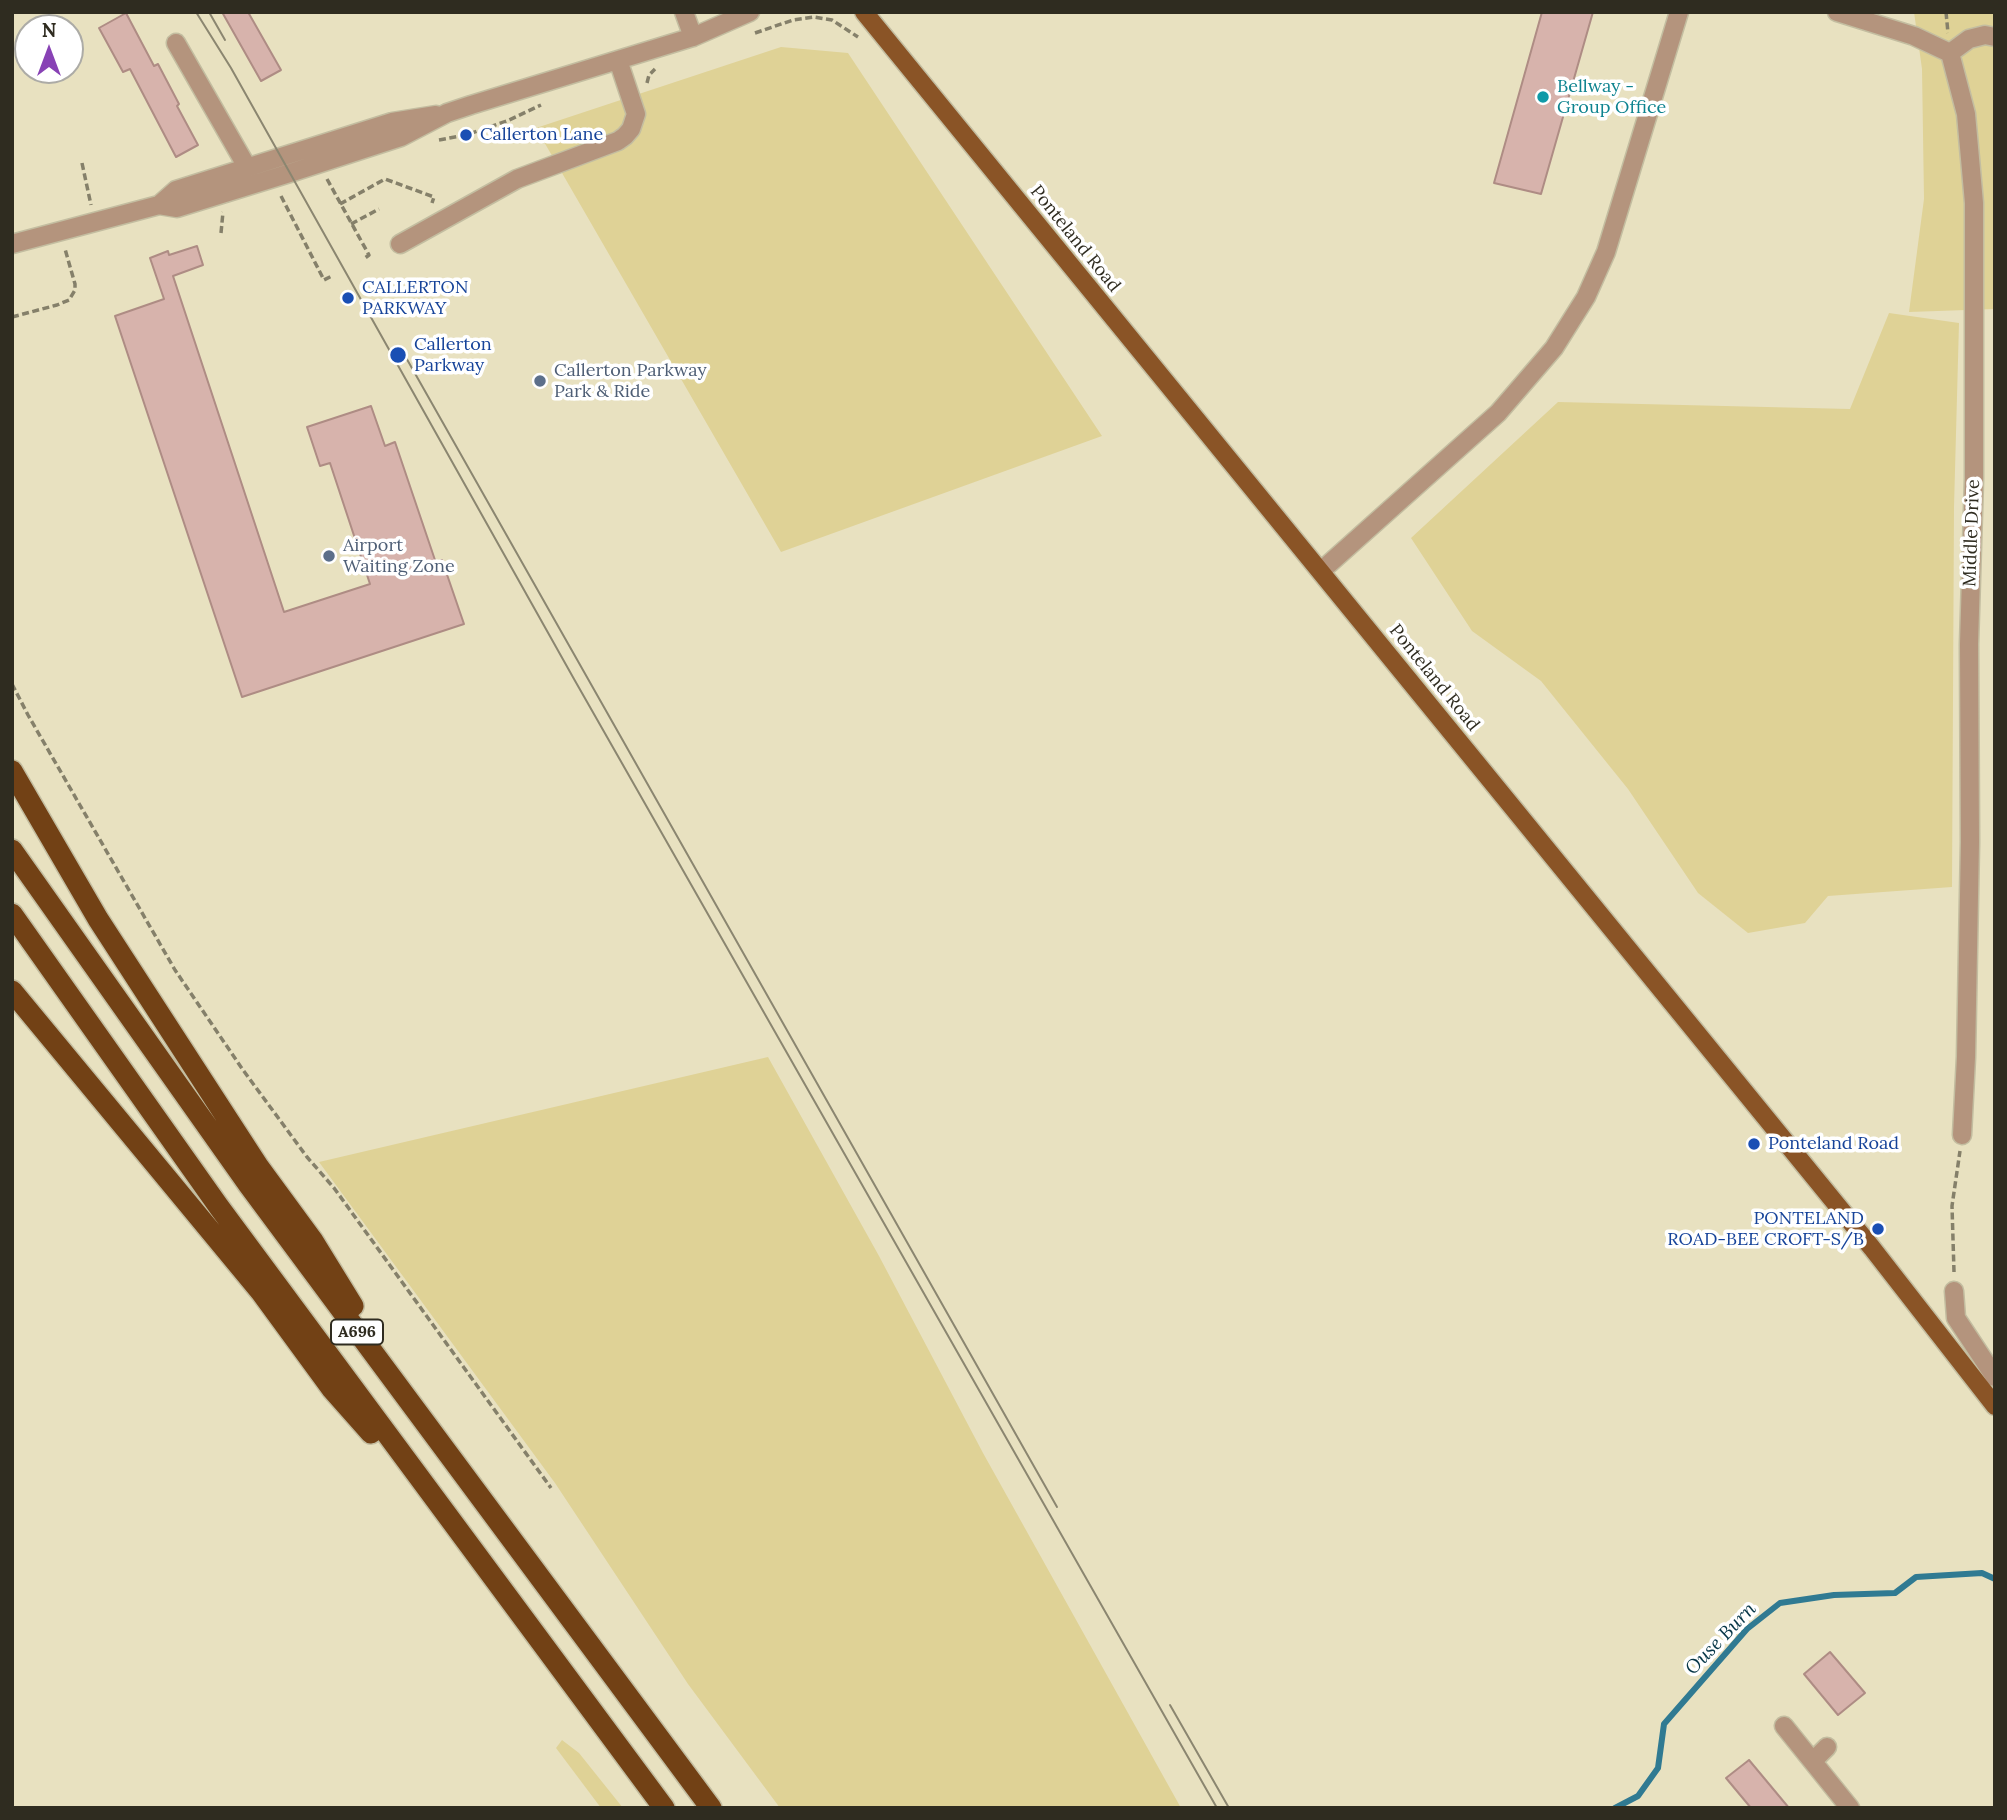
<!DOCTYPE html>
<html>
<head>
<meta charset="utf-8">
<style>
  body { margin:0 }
  #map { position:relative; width:2007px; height:1820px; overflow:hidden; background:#e8e1c0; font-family:Lora,serif }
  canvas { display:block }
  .frame { position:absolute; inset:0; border:14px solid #2f2c20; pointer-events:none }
  .north { position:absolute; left:14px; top:14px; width:70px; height:70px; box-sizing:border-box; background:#fff; border:2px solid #acaba6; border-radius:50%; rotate:0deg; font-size:19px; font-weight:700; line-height:28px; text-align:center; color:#2f2c20 }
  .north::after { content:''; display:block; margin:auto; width:24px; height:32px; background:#8842b5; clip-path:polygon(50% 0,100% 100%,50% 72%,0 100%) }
</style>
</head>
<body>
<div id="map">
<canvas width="2007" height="1820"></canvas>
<div class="frame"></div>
<div class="north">N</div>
</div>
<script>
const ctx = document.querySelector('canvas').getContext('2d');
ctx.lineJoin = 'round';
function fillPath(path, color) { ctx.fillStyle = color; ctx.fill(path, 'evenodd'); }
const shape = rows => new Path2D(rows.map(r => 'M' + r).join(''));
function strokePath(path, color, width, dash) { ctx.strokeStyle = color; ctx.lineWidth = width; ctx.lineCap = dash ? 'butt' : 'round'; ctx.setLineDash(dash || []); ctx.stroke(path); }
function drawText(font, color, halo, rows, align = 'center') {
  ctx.font = font + ' Lora,serif'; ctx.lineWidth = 7; ctx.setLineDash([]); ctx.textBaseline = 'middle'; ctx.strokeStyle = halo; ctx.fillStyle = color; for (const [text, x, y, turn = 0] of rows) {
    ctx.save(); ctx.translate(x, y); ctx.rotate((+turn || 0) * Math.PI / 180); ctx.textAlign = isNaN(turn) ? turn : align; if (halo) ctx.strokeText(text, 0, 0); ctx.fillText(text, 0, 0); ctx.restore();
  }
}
const green = shape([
  [1914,12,1995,12,1995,309,1909,312,1924,199,1922,69],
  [781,47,848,53,1102,436,781,552,536,128],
  [1889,313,1959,323,1954,507,1952,887,1828,896,1805,923,1748,933,1698,893,1628,789,1541,681,1472,631,1411,538,1558,402,1850,409],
  [768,1057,879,1256,983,1453,1181,1808,780,1808,688,1684,555,1483,319,1162],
  [562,1740,579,1753,623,1808,601,1808,556,1748]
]);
const stream = shape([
  [1615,1808,1638,1796,1658,1768,1664,1724,1747,1629,1780,1603,1834,1595,1895,1593,1916,1577,1982,1573,1995,1579]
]);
const building = shape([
  [222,12,248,12,281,70,261,81,222,12],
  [1542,12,1593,12,1541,194,1494,183,1542,12],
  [126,13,154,66,158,64,179,104,177,106,198,145,176,157,130,69,123,72,99,28,126,13],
  [197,246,203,265,173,276,284,612,370,584,330,463,320,466,307,427,371,406,385,446,395,442,436,563,442,560,464,624,242,697,115,316,164,299,150,258,168,251,169,255,197,246],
  [1830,1652,1865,1693,1838,1715,1804,1674,1830,1652],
  [1749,1760,1789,1808,1751,1808,1726,1778,1749,1760]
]);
const path = shape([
  [1946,12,1948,33],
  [755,33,793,20,814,17,832,20,858,37],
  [647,83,649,75,655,69],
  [439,140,466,135,507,121,541,105],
  [82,163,91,205],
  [327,179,369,255,365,258],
  [281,196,324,280,332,276],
  [340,204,385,179,434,197,432,203],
  [351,224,379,209],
  [221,233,223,212],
  [12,317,57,305,69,300,75,290,75,284,65,249],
  [12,684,28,715,175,970,243,1070,307,1157,334,1188,551,1488],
  [1954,1272,1952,1206,1960,1151]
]);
const minor = shape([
  [684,12,693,37],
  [1837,12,1914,36,1950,53,1966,114,1974,203,1974,478,1969,644,1970,842,1966,1057,1962,1135],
  [176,43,247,167],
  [1950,53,1969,39,1985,35,1995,37],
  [159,205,176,190,392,122,436,115],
  [12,244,159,205,177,208,290,173,401,137,447,113,471,105,693,37,750,12],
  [400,244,517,179,618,141,625,136,631,129,636,114,618,60],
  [1321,571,1498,413,1554,348,1586,297,1606,252,1679,12],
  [1954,1291,1956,1318,1995,1377],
  [1784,1726,1850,1808],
  [1813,1761,1827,1747]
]);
const major = shape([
  [864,12,1872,1248,1995,1406]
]);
const highway = shape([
  [12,771,98,919,258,1166,313,1241,353,1306],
  [12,850,248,1184,711,1808],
  [12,914,219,1207,664,1808],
  [12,991,261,1292,332,1389,371,1433]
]);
const tram = shape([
  [196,12,231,68,574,679,1217,1808],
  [209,12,225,40],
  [400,347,1057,1507],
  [1170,1705,1229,1808]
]);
const markers = [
  [1543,97,7,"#0f9aa8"],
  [466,135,7,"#1a4fb4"],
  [348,298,7,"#1a4fb4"],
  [398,355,9,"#1a4fb4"],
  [540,381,7,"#5c6f8a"],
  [329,556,7,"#5c6f8a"],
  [1754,1144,7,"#1a4fb4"],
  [1878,1229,7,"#1a4fb4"]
];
const shields = [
  [357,1332,52]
];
const shieldNames = [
  ["A696",357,1332]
];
const cultureNames = [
  ["Bellway -",1557,87],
  ["Group Office",1557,108]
];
const transitNames = [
  ["Callerton Lane",480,135],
  ["CALLERTON",362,288],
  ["PARKWAY",362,309],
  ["Callerton",414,345],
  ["Parkway",414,366],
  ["Ponteland Road",1768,1144],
  ["PONTELAND",1864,1219,"right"],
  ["ROAD-BEE CROFT-S/B",1864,1240,"right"]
];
const streetNames = [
  ["Ponteland Road",1075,239,51],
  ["Middle Drive",1972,533,-88],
  ["Ponteland Road",1434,678,51]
];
const serviceNames = [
  ["Callerton Parkway",554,371],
  ["Park & Ride",554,392],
  ["Airport",343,546],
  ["Waiting Zone",343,567]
];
const waterNames = [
  ["Ouse Burn",1721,1639,-46]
];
fillPath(green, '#dfd296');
strokePath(stream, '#307a92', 6);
fillPath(building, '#d7b3ac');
strokePath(building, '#ae8c84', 2);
strokePath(minor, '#c3bda0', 21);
strokePath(major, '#c3bda0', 21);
strokePath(highway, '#c3bda0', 24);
strokePath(path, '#85806a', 3.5, [7, 3.5]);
strokePath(minor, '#b4947d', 18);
strokePath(major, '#8a5426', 18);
strokePath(highway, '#724115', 21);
strokePath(tram, '#8b8670', 2);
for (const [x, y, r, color] of markers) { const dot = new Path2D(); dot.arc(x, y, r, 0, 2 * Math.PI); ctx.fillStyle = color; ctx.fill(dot); strokePath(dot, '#fff', 2.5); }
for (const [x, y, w] of shields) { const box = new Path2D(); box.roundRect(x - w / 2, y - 12.5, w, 25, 5); ctx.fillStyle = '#fff'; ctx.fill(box); strokePath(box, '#2f2c20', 2); }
drawText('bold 16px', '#2f2c20', null, shieldNames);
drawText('18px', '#0d838f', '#fff', cultureNames, 'left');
drawText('18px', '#164399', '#fff', transitNames, 'left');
drawText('18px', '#2f2c20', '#fff', streetNames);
drawText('18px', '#4e5e75', '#fff', serviceNames, 'left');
drawText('italic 19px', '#063647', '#fff', waterNames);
</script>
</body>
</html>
